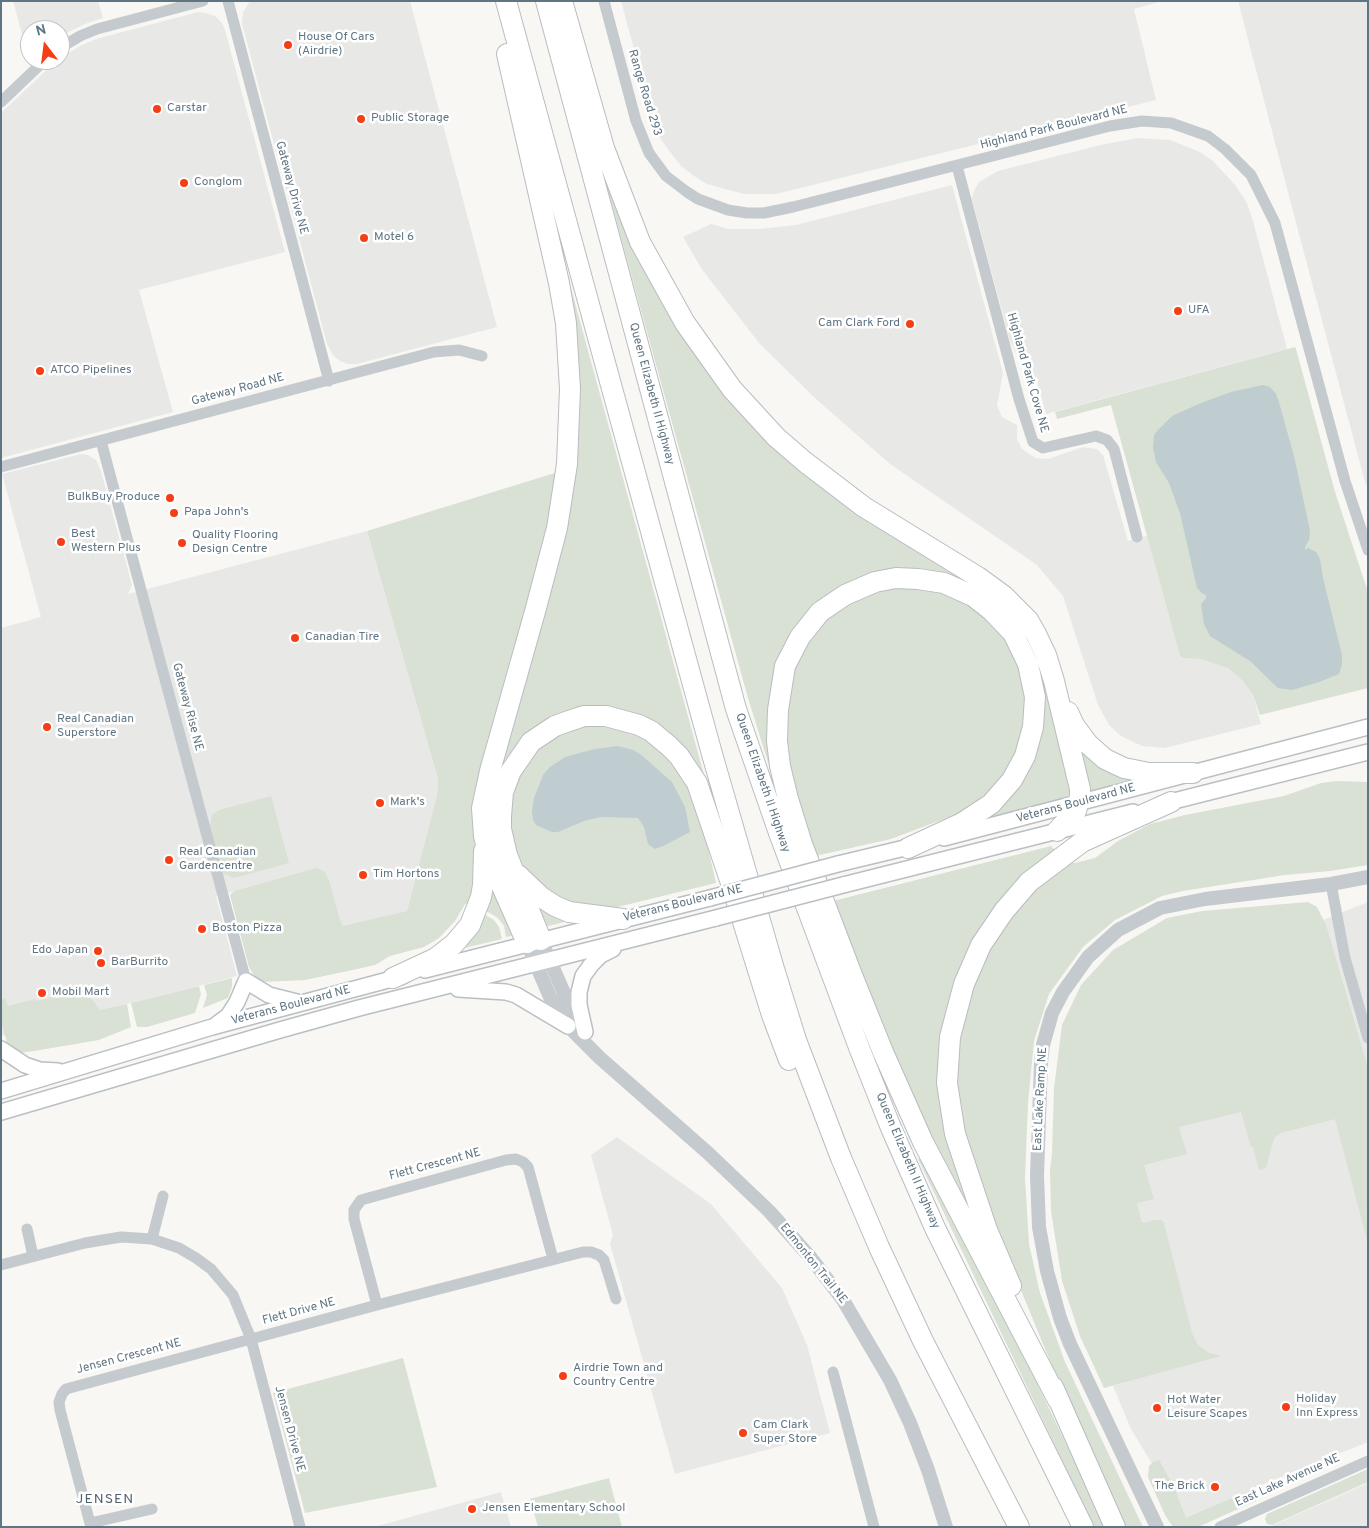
<!DOCTYPE html>
<html>
<head>
<meta charset="utf-8">
<style>
  body { margin:0 }
  #map { position:relative; width:1369px; height:1528px; overflow:hidden; background:#f8f7f4; font-family:Overpass,sans-serif }
  canvas { display:block }
  .frame { position:absolute; inset:0; border:2px solid #5f7582; pointer-events:none }
  .north { position:absolute; left:20px; top:20px; width:50px; height:50px; box-sizing:border-box; background:#fff; border:1px solid #bfc8cd; border-radius:50%; rotate:345deg; font-size:14px; font-weight:700; line-height:20px; text-align:center; color:#5f7582 }
  .north::after { content:''; display:block; margin:auto; width:18px; height:22px; background:#f53d16; clip-path:polygon(50% 0,100% 100%,50% 72%,0 100%) }
</style>
</head>
<body>
<div id="map">
<canvas width="1369" height="1528"></canvas>
<div class="frame"></div>
<div class="north">N</div>
</div>
<script>
const ctx = document.querySelector('canvas').getContext('2d');
ctx.lineJoin = 'round';
function fillPath(path, color) { ctx.fillStyle = color; ctx.fill(path, 'evenodd'); }
const shape = rows => new Path2D(rows.map(r => 'M' + r).join(''));
function strokePath(path, color, width, dash) { ctx.strokeStyle = color; ctx.lineWidth = width; ctx.lineCap = dash ? 'butt' : 'round'; ctx.setLineDash(dash || []); ctx.stroke(path); }
function drawText(font, color, halo, rows, align = 'center') {
  ctx.font = font + ' Overpass,sans-serif'; ctx.lineWidth = 5; ctx.setLineDash([]); ctx.textBaseline = 'middle'; ctx.strokeStyle = halo; ctx.fillStyle = color; for (const [text, x, y, turn = 0] of rows) {
    ctx.save(); ctx.translate(x, y); ctx.rotate((+turn || 0) * Math.PI / 180); ctx.textAlign = isNaN(turn) ? turn : align; if (halo) ctx.strokeText(text, 0, 0); ctx.fillText(text, 0, 0); ctx.restore();
  }
}
const built = shape([
  [13,1,98,1,103,18,85,24,60,36,60,30,30,30,30,59,29,60],
  [250,1,410,1,497,327,357,364,348,364,340,361,333,355,327,344,242,24,243,13],
  [621,1,1162,1,1134,9,1156,100,776,194,744,194,707,184,694,176,681,166,661,140,655,127],
  [1238,1,1368,1,1368,488,1365,482,1300,238],
  [198,12,206,13,215,16,222,23,225,30,285,252,139,290,173,412,1,458,1,113,57,60,60,60,60,58,80,46,96,39],
  [1138,138,1170,140,1200,152,1213,161,1236,186,1247,203,1253,221,1287,349,1046,414,1037,381,1020,362,1010,341,972,199,973,193,979,182,998,171,1105,144],
  [952,185,1003,373,997,405,1002,417,1017,425,1017,439,1022,449,1035,458,1048,459,1083,447,1097,449,1103,455,1128,541,1147,536,1180,656,1185,658,1201,659,1221,665,1228,668,1242,680,1253,695,1261,724,1165,748,1142,746,1121,736,1109,725,1098,705,1063,596,1037,565,890,464,816,399,759,343,701,268,683,237,711,224,729,229,759,229,796,225],
  [81,454,88,455,96,460,101,471,132,585,128,594,367,531,438,779,437,795,407,911,343,927,317,869,216,896,237,976,1,1036,1,628,41,617,2,474],
  [1368,902,1368,1442,1256,1487,1186,1520,1131,1429,1113,1386,1126,1382,1065,1201,1308,926],
  [617,1137,711,1204,782,1288,807,1345,830,1433,675,1474,610,1244,613,1235,591,1155],
  [1368,1483,1368,1527,1269,1527],
  [501,1492,511,1527,374,1527]
]);
const green = shape([
  [612,186,749,419,995,596,1030,638,1041,663,1072,785,1069,795,1064,800,979,821,994,808,1041,718,988,597,871,575,844,585,815,606,790,637,776,782,770,769,748,698,607,187],
  [563,259,706,782,611,709,517,747,499,766,573,450],
  [1295,347,1296,349,1335,492,1368,592,1368,688,1260,715,1253,695,1242,680,1228,668,1201,659,1184,658,1180,656,1111,405,1057,419,1055,412],
  [558,472,552,513,529,603,510,660,482,760,474,835,476,878,473,902,465,904,455,921,439,938,424,947,390,956,375,965,348,971,305,980,261,982,255,977,249,967,230,895,234,891,317,868,325,872,329,880,339,917,343,926,407,911,437,795,438,779,367,531],
  [926,584,962,598,995,621,1014,648,1028,688,1027,721,1018,754,997,786,960,813,891,839,811,857,787,767,782,721,788,676,807,636,831,612,860,594,892,586],
  [584,725,625,729,652,744,681,774,699,809,716,883,601,911,566,900,529,877,516,855,508,831,513,774,533,749,560,731],
  [1072,735,1137,780,1086,793],
  [1337,781,1368,782,1368,865,1330,871,1285,875,1183,891,1162,896,1115,920,1083,947,1049,994,1034,1041,1028,1103,1025,1178,1029,1244,1040,1293,1065,1362,1143,1527,1118,1527,1000,1239,967,1150,956,1094,958,1041,967,995,986,951,1017,906,1064,861,1075,863,1095,858,1118,841,1150,824,1185,815,1284,796,1321,783],
  [271,796,289,863,234,878,222,873,210,825,212,815,219,810],
  [1051,846,1056,851,1015,887,944,1033,974,1210,967,1214,881,1029,833,901],
  [490,877,516,935,506,937,504,926,498,918,483,909],
  [535,899,568,921,545,927],
  [1308,902,1317,907,1326,925,1368,1068,1368,1244,1335,1119,1281,1133,1274,1138,1266,1168,1259,1170,1253,1147,1251,1147,1241,1112,1179,1127,1187,1154,1144,1165,1154,1199,1137,1203,1142,1223,1156,1220,1162,1220,1164,1223,1192,1333,1198,1345,1209,1353,1221,1356,1104,1388,1080,1336,1062,1281,1051,1211,1050,1170,1052,1154,1054,1088,1062,1025,1081,985,1113,950,1167,918,1202,911],
  [482,913,494,920,499,927,502,939,456,950],
  [232,978,232,987,228,998,203,1008,207,995,204,985],
  [87,985,90,997,100,1010,127,1004,131,1027,99,1040,34,1051,20,1053,7,1042,1,1022,1,1000,5,998,8,1006,35,999,36,1001,52,997,56,993],
  [199,986,201,994,195,1013,147,1027,137,1027,131,1003],
  [924,1156,1035,1379,1106,1527,1094,1527,918,1159],
  [403,1358,437,1487,305,1513,273,1393],
  [1159,1460,1174,1487,1186,1518,1255,1488,1258,1495,1256,1501,1198,1527,1173,1527,1165,1515,1148,1477,1149,1466,1153,1462],
  [1368,1469,1368,1482,1272,1525,1267,1524,1265,1519,1267,1514],
  [609,1478,622,1527,538,1527,530,1499]
]);
const water = shape([
  [1263,385,1270,387,1276,394,1279,402,1295,460,1310,531,1309,540,1305,547,1305,550,1308,548,1316,552,1320,559,1323,578,1342,655,1342,665,1339,674,1319,682,1292,690,1278,688,1250,661,1210,636,1204,624,1201,604,1206,598,1206,595,1202,593,1197,588,1180,513,1169,483,1156,462,1153,448,1154,435,1158,430,1172,416,1201,403,1231,392],
  [618,746,633,750,640,754,672,782,685,807,690,832,663,846,655,849,648,844,644,827,638,818,601,817,584,821,558,832,552,832,536,825,533,820,532,812,534,798,543,775,550,767,565,757,595,749]
]);
const minor = shape([
  [228,1,329,381],
  [604,1,636,121,649,153,666,176,687,192,698,199,728,210,747,213,764,213,793,207,1110,126,1142,121,1171,123,1208,136,1225,149,1251,175,1275,223,1345,481,1368,550],
  [60,48,80,36,97,29,203,1],
  [1,102,45,60],
  [957,166,1019,399,1033,442,1043,448,1096,436,1107,440,1114,449,1137,537],
  [101,441,246,981],
  [1,467,434,352,459,350,482,356],
  [1331,884,1345,958,1368,1038],
  [27,1229,33,1256],
  [152,1239,163,1196],
  [1,1265,85,1243,121,1237,152,1239,179,1248,196,1258,211,1269,233,1295,251,1339,300,1527],
  [377,1305,354,1219,354,1210,361,1200,506,1160,516,1159,523,1162,528,1167,553,1259],
  [833,1372,874,1527],
  [90,1523,152,1509],
  [91,1527,60,1410,59,1402,62,1394,66,1389,377,1305,583,1252,591,1252,599,1255,604,1260,616,1299],
  [1220,1527,1368,1461]
]);
const tertiary = shape([
  [541,940,567,1000,583,1029],
  [527,943,550,997,568,1026,600,1058,708,1153,769,1211,811,1258,843,1300,890,1380,910,1423,928,1470,946,1527],
  [1157,1527,1070,1344,1060,1318,1047,1271,1039,1227,1037,1176,1041,1062,1043,1045,1052,1013,1063,992,1088,957,1118,930,1160,908,1205,899,1331,884,1368,877]
]);
const secondary = shape([
  [1162,804,1368,752],
  [944,838,1368,727],
  [838,864,917,845],
  [843,885,1133,812],
  [425,970,710,898],
  [458,989,506,992,516,995,568,1026],
  [217,1024,228,1016,237,1002,246,981,269,995,297,1002],
  [585,1032,579,1005,579,992,583,976,591,965,601,955,613,949],
  [1,1049,25,1065,40,1070,58,1071],
  [1,1091,212,1027,403,976],
  [1,1112,280,1030,359,1008,716,918]
]);
const motorway = shape([
  [506,1,712,754,774,969,796,1040,841,1158,879,1247,923,1341,1019,1527],
  [546,1,736,709,779,833,860,1050,891,1128,935,1228,1083,1527],
  [562,1,604,148,640,242,685,323,732,389,776,437,805,462,864,507,978,577,1004,596,1028,620,1036,634,1046,655,1054,681,1080,789,1080,796,1076,811,1057,831],
  [507,54,559,283,566,323,570,389,567,464,557,528,536,608,490,771,482,808,484,836,489,857,527,943],
  [1068,712,1074,725,1088,744,1105,759,1124,768,1149,773,1193,773],
  [908,848,962,823,991,804,1012,780,1025,756,1033,727,1035,697,1028,664,1013,633,992,611,973,596,944,583,918,579,896,578,875,582,845,595,820,612,800,637,785,666,778,710,777,741,780,766,788,799,802,844,852,975,883,1052,923,1142,1058,1400],
  [518,875,541,897,555,906,569,912,623,919],
  [541,940,507,855,501,829,501,816,503,792,511,771,531,742,555,726,569,721,584,716,606,716,639,725,651,731,669,746,679,756,697,783,730,880,772,1015,789,1060],
  [393,978,436,958,454,944,470,925,481,897,483,885,484,851],
  [1011,1286,987,1230,955,1134,947,1083,950,1037,964,984,981,945,1004,911,1029,882,1082,842,1171,802],
  [1053,1387,1115,1527]
]);
const secondaryBridge = shape([
  [710,898,838,864],
  [716,918,843,885]
]);
const markers = [
  [288,45,5,"#f53d16"],
  [157,109,5,"#f53d16"],
  [361,119,5,"#f53d16"],
  [184,183,5,"#f53d16"],
  [364,238,5,"#f53d16"],
  [1178,311,5,"#f53d16"],
  [910,324,5,"#f53d16"],
  [40,371,5,"#f53d16"],
  [170,498,5,"#f53d16"],
  [174,513,5,"#f53d16"],
  [61,542,5,"#f53d16"],
  [182,543,5,"#f53d16"],
  [295,638,5,"#f53d16"],
  [47,727,5,"#f53d16"],
  [380,803,5,"#f53d16"],
  [169,860,5,"#f53d16"],
  [363,875,5,"#f53d16"],
  [202,929,5,"#f53d16"],
  [98,951,5,"#f53d16"],
  [101,963,5,"#f53d16"],
  [42,993,5,"#f53d16"],
  [563,1376,5,"#f53d16"],
  [1286,1407,5,"#f53d16"],
  [1157,1408,5,"#f53d16"],
  [743,1433,5,"#f53d16"],
  [1215,1487,5,"#f53d16"],
  [472,1509,5,"#f53d16"]
];
const poiNames = [
  ["House Of Cars",298,38],
  ["(Airdrie)",298,52],
  ["Carstar",167,109],
  ["Public Storage",371,119],
  ["Conglom",194,183],
  ["Motel 6",374,238],
  ["UFA",1188,311],
  ["Cam Clark Ford",900,324,"right"],
  ["ATCO Pipelines",50,371],
  ["BulkBuy Produce",160,498,"right"],
  ["Papa John's",184,513],
  ["Best",71,535],
  ["Western Plus",71,549],
  ["Quality Flooring",192,536],
  ["Design Centre",192,550],
  ["Canadian Tire",305,638],
  ["Real Canadian",57,720],
  ["Superstore",57,734],
  ["Mark's",390,803],
  ["Real Canadian",179,853],
  ["Gardencentre",179,867],
  ["Tim Hortons",373,875],
  ["Boston Pizza",212,929],
  ["Edo Japan",88,951,"right"],
  ["BarBurrito",111,963],
  ["Mobil Mart",52,993],
  ["Airdrie Town and",573,1369],
  ["Country Centre",573,1383],
  ["Holiday",1296,1400],
  ["Inn Express",1296,1414],
  ["Hot Water",1167,1401],
  ["Leisure Scapes",1167,1415],
  ["Cam Clark",753,1426],
  ["Super Store",753,1440],
  ["The Brick",1205,1487,"right"],
  ["Jensen Elementary School",482,1509]
];
const streetNames = [
  ["Range Road 293",644,93,73],
  ["Highland Park Boulevard NE",1054,128,-14],
  ["Gateway Drive NE",291,188,75],
  ["Highland Park Cove NE",1027,373,74],
  ["Gateway Road NE",238,390,-15],
  ["Queen Elizabeth II Highway",651,394,75],
  ["Gateway Rise NE",187,707,75],
  ["Queen Elizabeth II Highway",762,783,71],
  ["Veterans Boulevard NE",1076,804,-15],
  ["Veterans Boulevard NE",683,904,-14],
  ["Veterans Boulevard NE",291,1006,-15],
  ["East Lake Ramp NE",1041,1099,-87],
  ["Queen Elizabeth II Highway",907,1161,67],
  ["Flett Crescent NE",435,1165,-15],
  ["Edmonton Trail NE",813,1264,51],
  ["Flett Drive NE",299,1312,-15],
  ["Jensen Crescent NE",129,1357,-15],
  ["Jensen Drive NE",289,1429,75],
  ["East Lake Avenue NE",1288,1481,-24]
];
const neighbourhoodNames = [
  ["JENSEN",105,1500]
];
fillPath(built, '#e8e9e7');
fillPath(green, '#d9e0d4');
fillPath(water, '#bfcdd1');
strokePath(secondary, '#b9bfc3', 18);
strokePath(motorway, '#b9bdc0', 22);
strokePath(minor, '#c4cacd', 11);
strokePath(tertiary, '#c4cacd', 14);
strokePath(secondary, '#fff', 15);
strokePath(motorway, '#fff', 20);
strokePath(secondaryBridge, '#b9bfc3', 18, []);
strokePath(secondaryBridge, '#fff', 15);
for (const [x, y, r, color] of markers) { const dot = new Path2D(); dot.arc(x, y, r, 0, 2 * Math.PI); ctx.fillStyle = color; ctx.fill(dot); strokePath(dot, '#fff', 2); }
drawText('12px', '#5f7582', '#fff', poiNames, 'left');
drawText('12px', '#5f7582', '#fff', streetNames);
ctx.letterSpacing = '1px';
drawText('14px', '#52626c', '#fff', neighbourhoodNames);
ctx.letterSpacing = '0px';
</script>
</body>
</html>
